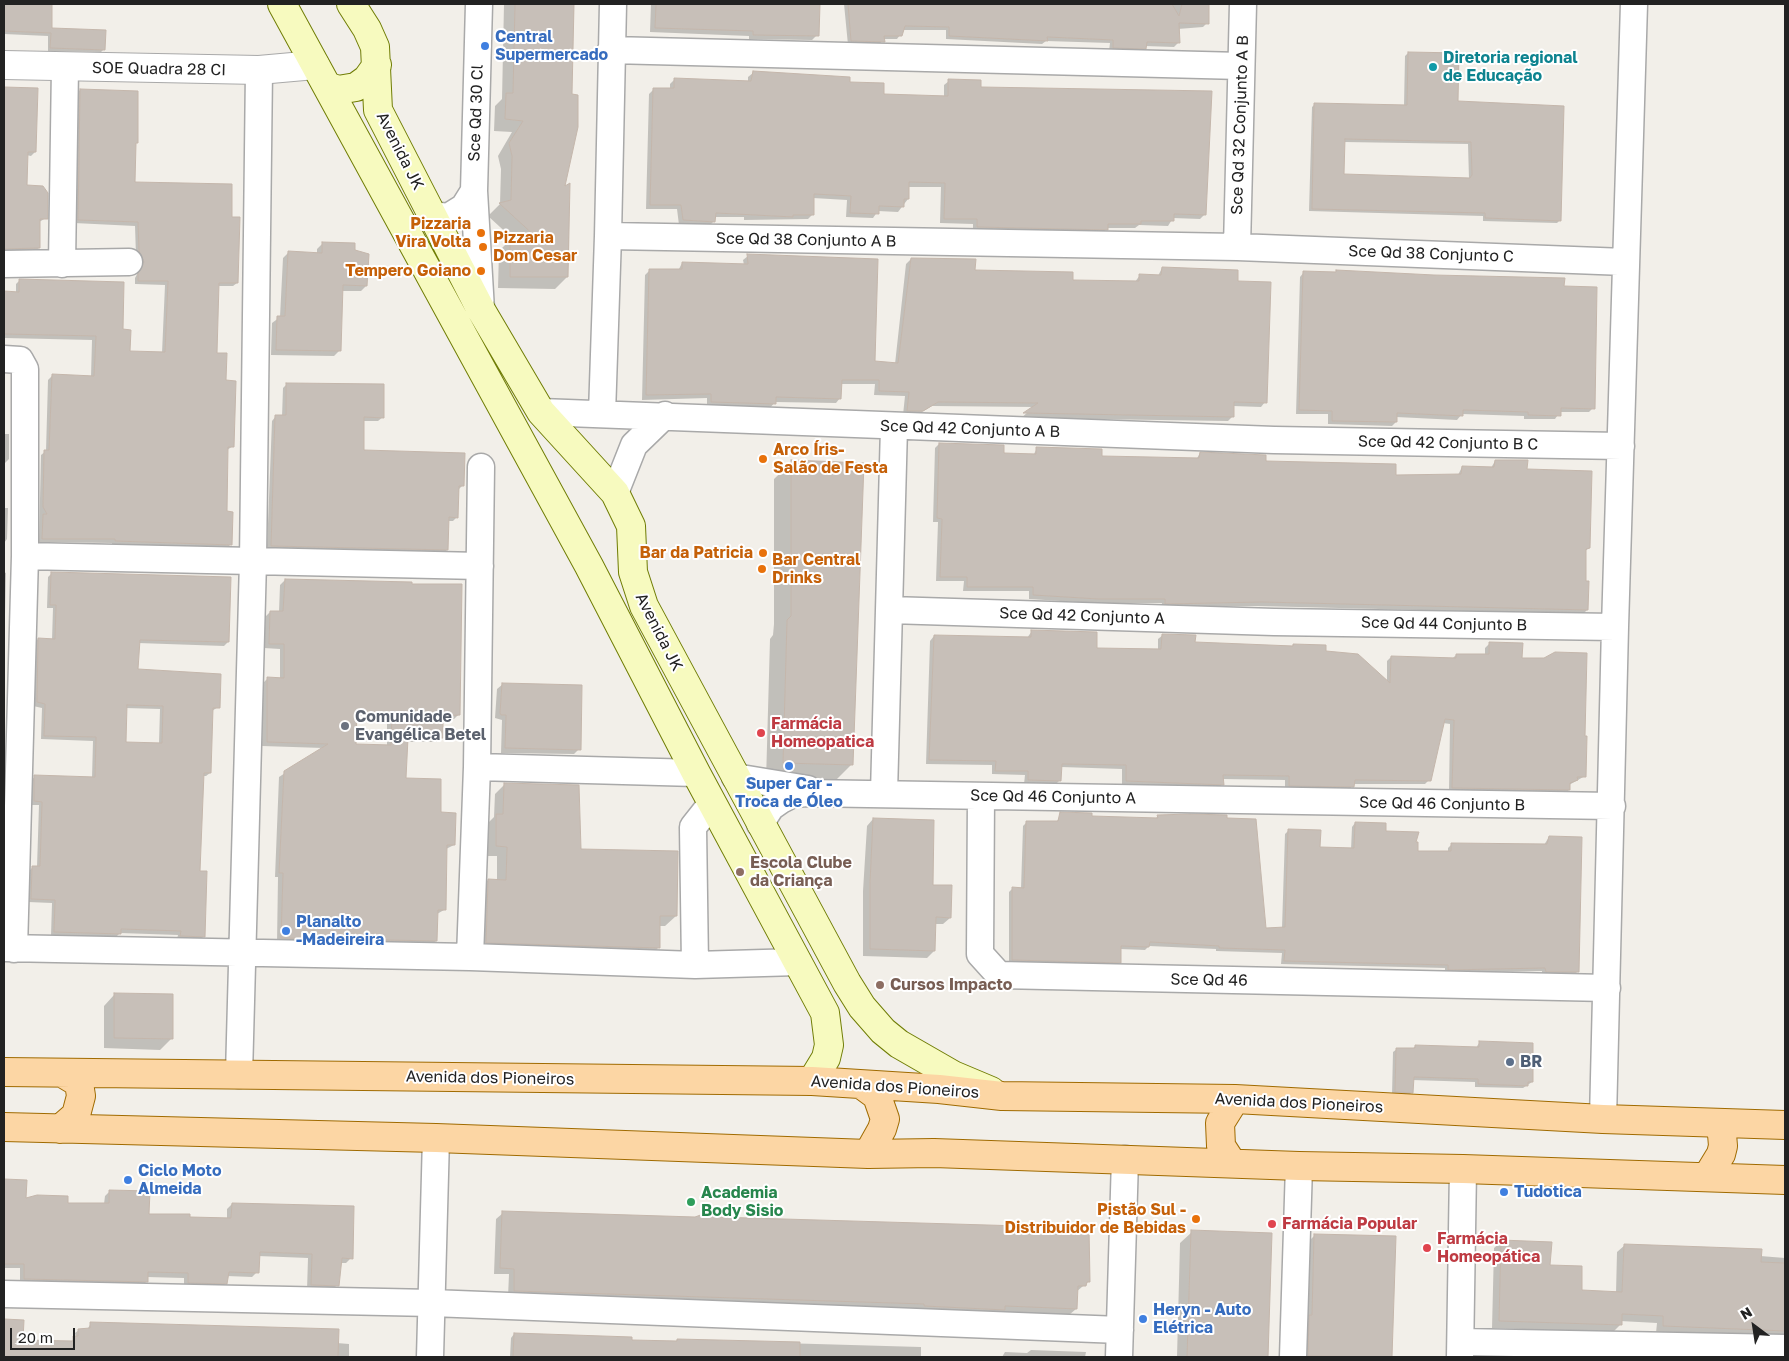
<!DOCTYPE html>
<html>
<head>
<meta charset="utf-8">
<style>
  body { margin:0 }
  #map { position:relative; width:1789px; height:1361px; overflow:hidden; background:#f2efe9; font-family:"Golos Text",sans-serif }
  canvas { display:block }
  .frame { position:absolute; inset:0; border:5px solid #222; pointer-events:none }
  .north { position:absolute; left:1729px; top:1301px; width:50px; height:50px; -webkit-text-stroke:4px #fff; paint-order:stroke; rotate:329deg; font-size:14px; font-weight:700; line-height:20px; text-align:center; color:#222 }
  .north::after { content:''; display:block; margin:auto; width:18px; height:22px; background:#222; clip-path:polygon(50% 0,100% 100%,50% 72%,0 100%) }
  .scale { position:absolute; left:10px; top:1328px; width:65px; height:22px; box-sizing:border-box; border:2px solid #222; border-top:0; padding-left:6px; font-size:15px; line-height:18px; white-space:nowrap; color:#222; -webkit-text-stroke:4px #fff; paint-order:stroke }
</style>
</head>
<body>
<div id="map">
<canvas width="1789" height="1361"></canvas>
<div class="frame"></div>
<div class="north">N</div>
<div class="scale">20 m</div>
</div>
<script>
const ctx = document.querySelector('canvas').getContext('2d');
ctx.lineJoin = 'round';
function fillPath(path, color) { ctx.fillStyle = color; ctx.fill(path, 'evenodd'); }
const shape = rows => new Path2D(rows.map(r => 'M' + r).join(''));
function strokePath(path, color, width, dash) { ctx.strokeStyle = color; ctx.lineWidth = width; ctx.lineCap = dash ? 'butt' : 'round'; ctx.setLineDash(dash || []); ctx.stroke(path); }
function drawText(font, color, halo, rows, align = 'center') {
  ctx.font = font + ' "Golos Text",sans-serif'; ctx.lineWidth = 4; ctx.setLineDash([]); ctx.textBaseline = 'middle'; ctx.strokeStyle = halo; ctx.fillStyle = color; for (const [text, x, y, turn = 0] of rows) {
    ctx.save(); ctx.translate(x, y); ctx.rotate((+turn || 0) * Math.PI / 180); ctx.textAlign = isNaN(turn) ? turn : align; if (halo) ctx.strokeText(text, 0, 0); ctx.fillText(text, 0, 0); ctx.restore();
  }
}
const shadow = shape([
  [4,4,51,4,51,29,104,49,101,52,48,51,48,36,4,34],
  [504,4,574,4,571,96,563,189,569,185,569,257,567,277,555,289,498,288,499,251,512,238,488,216,500,204,501,169,498,156,512,132,494,131,495,106,502,99],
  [651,4,818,4,817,35,812,40,749,39,749,36,650,32],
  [844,4,1208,4,1207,23,1203,27,1178,29,1178,43,1174,47,1145,46,1141,52,1109,51,1110,43,1046,41,1042,44,946,39,946,30,904,30,897,39,883,39,879,45,848,45],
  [1408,53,1457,102,1560,220,1557,223,1483,221,1483,216,1309,211,1312,107,1315,104,1404,106,1405,56],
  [1344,142,1468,144,1469,179,1343,176],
  [753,73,817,75,817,77,849,83,882,95,944,97,944,85,949,81,980,89,1205,214,1200,219,1173,218,1168,226,1139,225,1135,228,1107,228,1102,234,973,231,973,224,940,223,941,187,908,187,908,199,898,212,878,211,873,218,846,217,847,200,813,198,812,215,808,219,744,220,744,217,714,217,714,221,709,226,679,225,677,209,646,209,649,94,654,89,670,89,670,84,674,80,748,82,748,77],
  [4,88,37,89,35,152,31,156,26,155,26,187,46,218,39,222,39,248,35,252,4,253],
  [80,90,137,142,135,144,134,183,231,218,237,283,233,286,218,286,216,354,225,382,233,446,227,450,226,513,231,544,227,548,112,545,112,543,39,542,41,455,46,451,48,380,52,376,91,377,92,340,4,338,4,293,16,293,16,284,20,280,121,331,129,352,162,353,165,285,135,284,135,278,141,267,136,256,135,226,74,223,76,94],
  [323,243,354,251,366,286,361,291,341,291,339,351,334,356,271,355,272,323,280,317,283,258,288,253,317,254,317,249],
  [748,256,873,362,895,364,906,264,911,259,974,271,1071,281,1135,282,1140,275,1158,276,1162,268,1236,282,1265,402,1261,407,1233,406,1232,417,1228,421,1021,418,1034,407,932,406,917,415,903,415,905,396,874,395,875,384,840,384,840,398,836,403,775,402,770,408,707,406,707,398,642,400,645,275,650,270,678,271,682,263,744,265,743,260],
  [1304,272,1563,287,1593,408,1589,412,1560,412,1555,419,1524,419,1524,416,1462,414,1457,420,1396,417,1396,422,1392,426,1328,424,1328,414,1296,414,1300,277],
  [287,384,383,417,378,421,363,421,362,452,463,485,459,489,457,517,453,521,448,521,447,550,443,554,267,549,272,421,276,416,282,417,283,388],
  [4,434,9,434,9,459,5,463],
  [939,444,1003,455,1033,456,1037,448,1101,457,1196,460,1200,453,1394,476,1458,475,1462,467,1491,468,1495,461,1526,470,1589,548,1584,552,1587,610,1583,614,1257,606,1161,607,1162,603,1093,603,1029,599,1029,591,963,591,964,581,936,581,938,522,933,522,935,448],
  [792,462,852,764,834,782,766,781,770,639,773,635,774,624,774,479],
  [4,508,8,508,7,539,4,543],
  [4,572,6,573,4,659],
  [51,574,228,642,224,646,138,643,137,670,218,707,212,711,210,773,206,776,203,776,199,872,204,936,200,940,177,939,178,935,120,933,116,937,51,936,52,903,28,902,29,871,33,867,37,867,39,805,31,805,31,780,35,777,92,778,93,741,41,739,42,708,33,706,34,643,38,639,52,640,53,608,47,608,48,577],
  [125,708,160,709,159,744,124,743],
  [285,580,459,714,454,719,442,720,441,737,437,742,406,742,405,779,440,813,454,845,446,849,444,910,437,914,436,941,431,946,277,943,278,877,275,877,279,777,323,748,262,746,263,683,268,678,280,679,280,649,264,648,265,617,270,612,279,612,280,585],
  [356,716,387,717,387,746,355,746],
  [1032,631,1095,649,1158,650,1158,639,1163,635,1194,644,1291,648,1293,645,1325,652,1387,681,1387,661,1391,657,1452,659,1456,655,1485,656,1485,648,1490,643,1521,659,1583,737,1585,776,1569,785,1569,790,1565,794,1449,792,1450,724,1443,723,1429,780,1425,784,1353,784,1349,791,1285,789,1285,780,1222,779,1223,784,1218,788,1122,785,1122,769,1061,767,1059,781,1055,785,1024,784,1025,775,992,774,992,765,926,764,930,641,934,636,1027,638],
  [503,684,579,749,574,754,501,753,502,720,495,718,497,689],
  [505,784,580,850,676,916,665,926,659,926,658,948,648,958,476,952,478,890,488,880,497,880,497,856,486,856,486,825,494,817,495,794],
  [1061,814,1091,818,1154,820,1158,816,1265,929,1282,928,1285,834,1288,831,1319,849,1351,850,1352,827,1355,823,1415,843,1417,852,1448,853,1448,848,1452,844,1544,845,1549,837,1577,972,1574,975,1542,975,1542,971,1445,973,1445,968,1281,964,1282,953,1216,951,1216,949,1149,946,1145,950,1120,949,1119,962,1116,966,1009,963,1009,892,1013,888,1021,889,1023,826,1027,822,1056,823],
  [873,819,932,886,950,918,943,924,935,924,934,951,927,958,863,956,863,891,867,826],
  [114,995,171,1039,160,1050,104,1048,104,1006],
  [1479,1043,1532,1082,1523,1088,1475,1087,1475,1082,1412,1080,1412,1092,1409,1095,1392,1095,1393,1052,1397,1049,1412,1050,1415,1046,1476,1048],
  [4,1180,25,1181,24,1199,66,1204,104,1204,105,1196,110,1191,148,1215,227,1219,227,1209,232,1204,351,1258,346,1263,340,1263,337,1285,332,1290,307,1290,308,1258,258,1256,257,1272,252,1277,227,1276,226,1283,221,1288,184,1287,184,1278,147,1277,147,1281,142,1286,20,1284,20,1268,4,1268],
  [503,1213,716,1218,1089,1281,1076,1292,1076,1309,1069,1315,508,1297,509,1274,494,1274,496,1219],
  [1192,1232,1271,1234,1268,1357,1177,1357,1180,1243],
  [1315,1235,1394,1238,1391,1357,1300,1357,1306,1244],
  [1502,1241,1549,1266,1580,1292,1616,1293,1617,1252,1625,1245,1785,1258,1785,1337,1656,1333,1657,1323,1620,1321,1620,1325,1613,1332,1492,1328,1494,1248],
  [4,1321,22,1321,22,1341,70,1342,76,1338,75,1333,79,1330,87,1330,91,1323,349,1344,349,1357,4,1357],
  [514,1334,631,1341,675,1342,677,1340,921,1347,921,1357,510,1357,511,1338],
  [1031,1350,1086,1352,1085,1357,1002,1357,1005,1352,1027,1353]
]);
const building = shape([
  [4,4,52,4,52,28,106,30,105,50,50,48,51,33,4,31,4,4],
  [515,4,574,4,572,94,578,95,578,127,565,186,570,183,568,277,510,277,510,238,537,238,499,203,511,200,512,156,509,143,523,121,505,119,506,93,513,93,515,4],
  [656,4,820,4,819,36,753,35,753,31,655,28,656,4],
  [848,4,1172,4,1179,16,1182,4,1209,4,1209,24,1179,23,1180,43,1147,42,1146,49,1113,48,1113,40,1047,37,1048,41,949,36,949,27,905,26,902,36,884,36,885,42,851,41,848,4],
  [1408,52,1459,53,1458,101,1564,106,1561,221,1485,218,1485,213,1312,209,1314,103,1407,105,1408,52],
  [1345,139,1471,142,1472,175,1470,178,1344,174,1345,139],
  [753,71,850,77,850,82,884,83,884,94,948,96,948,79,981,80,981,87,1212,91,1206,215,1174,214,1174,221,1141,221,1141,224,1108,224,1108,230,977,227,977,219,944,219,945,183,909,182,909,199,904,199,904,207,879,206,879,214,850,213,851,196,814,194,814,215,793,215,793,217,716,213,715,222,683,220,681,205,650,205,653,88,674,88,674,78,751,81,753,71],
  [4,87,38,88,36,152,28,152,27,185,43,186,48,193,48,219,40,219,40,248,4,249,4,87],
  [80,89,138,91,138,143,136,143,135,182,232,184,232,217,240,217,238,283,219,283,217,353,227,353,226,380,236,381,234,447,228,447,227,511,233,512,232,545,115,541,115,539,42,539,43,514,47,514,43,507,44,450,49,450,52,374,94,376,96,336,4,334,4,291,19,292,19,279,124,282,123,329,131,330,130,351,165,352,168,281,138,281,138,273,144,262,139,251,138,222,78,220,80,89],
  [322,242,355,243,355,250,369,254,367,286,343,285,341,351,276,350,277,316,285,316,288,251,322,253,322,242],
  [747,254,878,259,875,361,898,363,911,258,976,259,975,270,1073,272,1073,280,1139,281,1139,274,1161,275,1162,267,1238,270,1238,281,1271,282,1267,403,1234,402,1234,417,1023,413,1038,403,938,402,923,411,907,411,909,392,879,391,879,380,842,380,841,399,776,397,776,404,711,402,711,394,646,395,649,269,682,269,682,262,748,264,747,254],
  [1336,270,1434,275,1565,278,1564,286,1597,287,1595,409,1561,408,1561,416,1528,415,1528,412,1463,410,1463,416,1397,413,1397,422,1332,421,1332,411,1299,410,1303,271,1336,272,1336,270],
  [286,383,384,384,384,418,364,417,364,450,465,453,464,486,459,486,458,518,449,517,448,550,271,546,275,415,286,415,286,383],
  [939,443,1004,445,1004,453,1036,454,1036,447,1102,449,1102,456,1199,458,1200,452,1266,455,1266,461,1396,464,1396,475,1461,474,1462,466,1494,467,1495,460,1528,460,1527,469,1592,471,1590,548,1586,549,1586,581,1589,581,1588,610,1262,602,1165,604,1165,599,1098,599,1033,595,1033,587,967,587,967,577,940,577,942,519,937,518,939,443],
  [791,460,864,463,853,765,783,763,787,620,791,616,791,460],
  [51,572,231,577,229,642,140,640,138,669,221,674,220,708,213,708,211,773,204,773,200,871,207,871,205,937,180,936,181,931,121,929,121,934,54,932,55,900,31,899,32,866,40,866,42,802,34,801,34,775,95,777,96,737,44,736,45,704,37,702,38,638,55,639,56,605,50,605,51,572],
  [127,705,163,706,162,743,126,742,127,705],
  [285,579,412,582,412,584,462,584,460,715,443,716,443,738,408,738,406,778,441,779,441,812,456,813,455,845,447,845,446,910,438,910,437,941,281,938,283,873,279,873,284,771,328,744,267,742,267,677,284,678,284,644,269,644,270,611,283,611,285,579],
  [357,712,392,712,391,745,356,744,357,712],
  [1031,630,1097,632,1097,648,1161,649,1162,634,1196,635,1195,642,1293,646,1293,644,1326,645,1326,651,1358,654,1390,683,1391,656,1456,658,1456,654,1489,654,1489,642,1523,643,1522,658,1544,658,1555,652,1587,653,1585,736,1587,736,1586,777,1577,777,1578,780,1570,783,1570,790,1452,788,1454,720,1445,719,1431,781,1355,780,1354,787,1289,786,1289,776,1223,775,1224,785,1126,781,1126,765,1062,764,1061,781,1028,780,1028,771,995,771,996,761,929,760,934,635,1031,637,1031,630],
  [502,683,582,685,581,750,505,748,506,715,501,715,500,713,502,683],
  [504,783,579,785,581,849,678,851,677,916,660,916,660,948,486,943,488,879,506,880,507,847,496,846,496,814,503,814,504,783],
  [1060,812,1092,813,1092,816,1158,818,1157,815,1190,814,1227,815,1227,818,1256,819,1266,928,1285,927,1288,829,1321,830,1320,847,1354,848,1355,822,1386,823,1386,831,1419,832,1416,842,1418,842,1418,851,1451,851,1451,843,1547,844,1549,836,1582,837,1579,972,1546,972,1545,968,1448,970,1448,965,1284,961,1285,950,1219,948,1219,946,1150,942,1149,947,1121,946,1121,963,1012,960,1012,887,1024,888,1026,821,1058,821,1060,812],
  [873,818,934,820,933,885,952,885,951,918,936,917,935,951,870,949,870,883,873,818],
  [114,993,173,994,173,1039,114,1038,114,993],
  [1479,1041,1533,1043,1533,1082,1528,1082,1528,1086,1478,1084,1478,1079,1414,1077,1413,1093,1395,1092,1396,1048,1415,1048,1415,1045,1479,1047,1479,1041],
  [4,1179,27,1180,26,1198,37,1195,68,1196,68,1203,109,1203,109,1190,150,1191,149,1214,190,1214,190,1217,231,1218,232,1203,354,1206,353,1259,342,1258,339,1286,311,1285,312,1254,260,1252,259,1273,229,1272,227,1284,188,1283,188,1273,148,1272,148,1282,24,1279,24,1264,4,1264,4,1179],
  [502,1211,695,1217,706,1213,716,1217,1089,1228,1090,1282,1087,1282,1086,1286,1078,1286,1077,1309,1005,1306,1005,1310,924,1306,924,1304,514,1291,514,1269,500,1268,502,1211],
  [1191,1230,1272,1233,1268,1357,1187,1357,1191,1230],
  [1314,1234,1396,1236,1392,1357,1308,1356,1309,1315,1312,1315,1314,1234],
  [1501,1240,1552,1242,1550,1265,1582,1266,1582,1290,1622,1292,1624,1244,1762,1249,1761,1262,1785,1263,1785,1331,1663,1326,1663,1316,1622,1314,1622,1325,1499,1321,1501,1240],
  [4,1319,24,1320,23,1340,73,1341,73,1336,78,1336,78,1329,90,1328,90,1322,339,1329,338,1357,4,1357,4,1319],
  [514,1333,632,1337,632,1340,677,1341,677,1339,800,1342,800,1357,513,1357,514,1333]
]);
const minor = shape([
  [479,4,474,191,481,310],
  [613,4,608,236,1237,247,1625,262],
  [611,50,1241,66],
  [432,215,448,217,464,207,474,191],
  [1237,247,1243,4],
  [4,264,129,262],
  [62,264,65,67],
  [4,359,20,360,25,369,25,556,14,949],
  [541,412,1274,440,1621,446],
  [602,414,608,236],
  [615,493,634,445,665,415],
  [25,556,480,566],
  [890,610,1274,622,1615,627],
  [477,767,481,467],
  [735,777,808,789],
  [884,793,894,427],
  [981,796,980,954,999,975,1607,988],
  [760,824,771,807,781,800,791,795,806,793,1612,806],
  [4,948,470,957,695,965,693,827,712,803],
  [470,957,477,767,696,773],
  [695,965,798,962],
  [239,1075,253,561,259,70],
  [1603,1119,1615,627,1634,4],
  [4,1294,432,1303,1120,1330],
  [1461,1342,1785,1348],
  [430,1357,436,1138],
  [1119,1357,1125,1159],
  [1293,1357,1299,1166],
  [1460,1357,1463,1169]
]);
const tertiary = shape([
  [4,65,259,70,315,65]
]);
const secondary = shape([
  [282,4,589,566,696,773,825,1013,829,1045,826,1058,812,1081],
  [351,4,367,29,375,47,378,110,481,310,541,412,615,493,631,526,633,572,644,606,847,983,862,1007,883,1031,899,1044,953,1075,991,1091],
  [327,86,338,90,356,87,367,79,377,65]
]);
const primary = shape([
  [4,1072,812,1081,939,1089,1002,1096,1235,1099,1603,1119,1785,1125],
  [862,1085,877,1096,885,1119,882,1129,868,1154],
  [4,1127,436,1138,868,1154,934,1153,1299,1166,1463,1169,1785,1180],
  [60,1129,76,1115,81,1096,79,1083,64,1074],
  [1232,1163,1221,1146,1220,1123,1235,1099],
  [1707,1177,1721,1154,1723,1146,1722,1134,1717,1123]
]);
const markers = [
  [485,46,5,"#3f7fe0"],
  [1433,67,5,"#0f9aa8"],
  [481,233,5,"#e8710a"],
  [483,247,5,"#e8710a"],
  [481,271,5,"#e8710a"],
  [763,459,5,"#e8710a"],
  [763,553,5,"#e8710a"],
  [762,569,5,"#e8710a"],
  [345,726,5,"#6b7280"],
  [761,733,5,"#e0444e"],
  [789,766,5,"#3f7fe0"],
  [740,872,5,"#8d6e63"],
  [286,931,5,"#3f7fe0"],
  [880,985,5,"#8d6e63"],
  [1510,1062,5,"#5c6f8a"],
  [128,1180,5,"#3f7fe0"],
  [1504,1192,5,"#3f7fe0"],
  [691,1202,5,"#2e9e5b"],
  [1196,1219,5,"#e8710a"],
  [1272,1224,5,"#e0444e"],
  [1427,1248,5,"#e0444e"],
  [1143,1319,5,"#3f7fe0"]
];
const shopNames = [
  ["Central",495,37],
  ["Supermercado",495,55],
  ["Super Car -",789,784,"center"],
  ["Troca de Óleo",789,802,"center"],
  ["Planalto",296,922],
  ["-Madeireira",296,940],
  ["Ciclo Moto",138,1171],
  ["Almeida",138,1189],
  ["Tudotica",1514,1192],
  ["Heryn - Auto",1153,1310],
  ["Elétrica",1153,1328]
];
const cultureNames = [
  ["Diretoria regional",1443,58],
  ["de Educação",1443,76]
];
const streetNames = [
  ["SOE Quadra 28 CI",159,69,1],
  ["Sce Qd 30 Cl",476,113,-88],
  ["Sce Qd 32 Conjunto A B",1240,125,-88],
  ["Avenida JK",400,151,63],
  ["Sce Qd 38 Conjunto A B",806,240,1],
  ["Sce Qd 38 Conjunto C",1431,254,2],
  ["Sce Qd 42 Conjunto A B",970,429,2],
  ["Sce Qd 42 Conjunto B C",1448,443,1],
  ["Sce Qd 42 Conjunto A",1082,616,2],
  ["Sce Qd 44 Conjunto B",1444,624,1],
  ["Avenida JK",659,632,63],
  ["Sce Qd 46 Conjunto A",1053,797,1],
  ["Sce Qd 46 Conjunto B",1442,804,1],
  ["Sce Qd 46",1209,980,1],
  ["Avenida dos Pioneiros",490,1078,1],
  ["Avenida dos Pioneiros",895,1087,4],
  ["Avenida dos Pioneiros",1299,1103,3]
];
const foodNames = [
  ["Pizzaria",471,224],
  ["Vira Volta",471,242],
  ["Pizzaria",493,238,"left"],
  ["Dom Cesar",493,256,"left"],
  ["Tempero Goiano",471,271],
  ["Arco Íris-",773,450,"left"],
  ["Salão de Festa",773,468,"left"],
  ["Bar da Patricia",753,553],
  ["Bar Central",772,560,"left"],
  ["Drinks",772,578,"left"],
  ["Pistão Sul -",1186,1210],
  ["Distribuidor de Bebidas",1186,1228]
];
const worshipNames = [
  ["Comunidade",355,717],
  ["Evangélica Betel",355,735]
];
const healthNames = [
  ["Farmácia",771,724],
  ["Homeopatica",771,742],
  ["Farmácia Popular",1282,1224],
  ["Farmácia",1437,1239],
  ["Homeopática",1437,1257]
];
const educationNames = [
  ["Escola Clube",750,863],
  ["da Criança",750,881],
  ["Cursos Impacto",890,985]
];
const serviceNames = [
  ["BR",1520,1062]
];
const leisureNames = [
  ["Academia",701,1193],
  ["Body Sisio",701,1211]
];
fillPath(shadow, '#0003');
fillPath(building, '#c7bfb8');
strokePath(building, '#c4b6ab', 1);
strokePath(minor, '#a9a9a9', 29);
strokePath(tertiary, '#a9a9a9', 30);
strokePath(secondary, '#707d05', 30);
strokePath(primary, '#a06b00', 30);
strokePath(minor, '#fff', 26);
strokePath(tertiary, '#fff', 28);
strokePath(secondary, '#f7fabf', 28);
strokePath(primary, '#fcd6a4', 28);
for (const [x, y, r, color] of markers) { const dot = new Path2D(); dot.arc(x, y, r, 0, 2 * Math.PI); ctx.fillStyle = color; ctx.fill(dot); strokePath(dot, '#fff', 2); }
drawText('bold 16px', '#366cbe', '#fff', shopNames, 'left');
drawText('bold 16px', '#0d838f', '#fff', cultureNames, 'left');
drawText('16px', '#222', '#fff', streetNames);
drawText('bold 16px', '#c56008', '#fff', foodNames, 'right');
drawText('bold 16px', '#5b616d', '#fff', worshipNames, 'left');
drawText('bold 16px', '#be3a42', '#fff', healthNames, 'left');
drawText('bold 16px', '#785e54', '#fff', educationNames, 'left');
drawText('bold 16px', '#4e5e75', '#fff', serviceNames, 'left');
drawText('bold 16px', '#27864d', '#fff', leisureNames, 'left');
</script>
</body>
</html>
